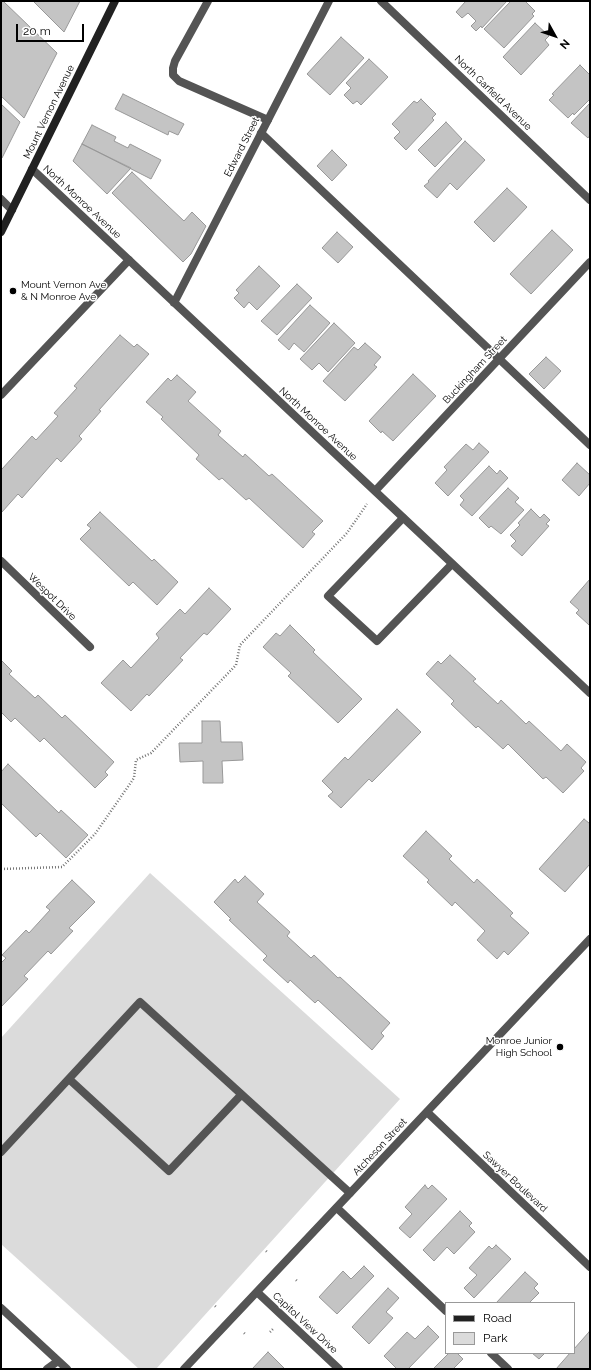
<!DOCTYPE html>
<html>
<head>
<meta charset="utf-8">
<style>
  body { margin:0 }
  #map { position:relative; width:591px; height:1370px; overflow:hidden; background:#fff; font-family:Raleway,sans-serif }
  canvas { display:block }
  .frame { position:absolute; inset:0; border:2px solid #000; pointer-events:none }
  .legend { position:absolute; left:445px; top:1302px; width:130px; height:52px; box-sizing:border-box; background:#fff; border:1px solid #999; margin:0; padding:5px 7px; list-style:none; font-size:12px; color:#000 }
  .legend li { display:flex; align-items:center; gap:8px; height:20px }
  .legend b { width:20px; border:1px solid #999 }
  .north { position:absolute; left:535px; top:16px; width:40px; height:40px; -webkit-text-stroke:3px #fff; paint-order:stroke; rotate:130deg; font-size:11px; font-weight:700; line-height:16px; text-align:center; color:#000 }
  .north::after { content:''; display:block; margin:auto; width:14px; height:18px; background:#000; clip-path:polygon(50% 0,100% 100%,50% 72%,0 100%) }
  .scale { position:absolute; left:16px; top:24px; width:68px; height:18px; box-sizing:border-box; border:2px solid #000; border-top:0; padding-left:5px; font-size:12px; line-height:14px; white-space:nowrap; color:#000; -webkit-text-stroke:3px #fff; paint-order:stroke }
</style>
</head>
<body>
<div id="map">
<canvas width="591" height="1370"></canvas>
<div class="frame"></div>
<ul class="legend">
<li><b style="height:5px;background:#212121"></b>Road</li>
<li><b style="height:11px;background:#dbdbdb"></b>Park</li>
</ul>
<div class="north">N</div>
<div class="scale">20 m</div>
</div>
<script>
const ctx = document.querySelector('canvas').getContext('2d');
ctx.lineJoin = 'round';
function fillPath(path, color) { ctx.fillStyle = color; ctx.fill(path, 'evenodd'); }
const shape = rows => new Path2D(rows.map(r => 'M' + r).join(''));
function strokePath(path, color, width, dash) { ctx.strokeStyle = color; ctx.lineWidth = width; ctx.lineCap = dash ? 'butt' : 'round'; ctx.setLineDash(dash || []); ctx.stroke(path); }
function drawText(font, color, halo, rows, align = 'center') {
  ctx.font = font + ' Raleway,sans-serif'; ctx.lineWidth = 3; ctx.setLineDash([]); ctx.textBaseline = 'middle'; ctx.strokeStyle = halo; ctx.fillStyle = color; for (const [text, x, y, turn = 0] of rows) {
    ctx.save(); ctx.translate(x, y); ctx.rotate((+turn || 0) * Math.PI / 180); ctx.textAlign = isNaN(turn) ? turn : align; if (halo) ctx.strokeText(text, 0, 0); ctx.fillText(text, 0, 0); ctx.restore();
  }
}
const green = shape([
  [150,873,400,1099,156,1369,139,1369,1,1244,1,1038]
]);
const building = shape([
  [1,1,3,1,57,53,24,118,1,96,1,1],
  [33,1,80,1,64,32,33,1],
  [466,1,507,1,482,28,481,26,476,31,471,26,476,21,468,13,462,18,456,12,466,1],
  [511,1,525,1,535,11,532,14,534,16,504,48,484,29,511,1],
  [535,23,549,36,545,40,549,45,521,75,503,57,535,23],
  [341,37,364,58,330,95,307,74,341,37],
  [369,59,388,77,361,105,357,101,353,104,344,95,351,88,346,83,369,59],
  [580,65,590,75,590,99,574,115,573,113,568,118,549,100,554,95,552,94,580,65],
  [123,94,184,124,178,135,169,131,168,135,115,109,123,94],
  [421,99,436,114,432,118,434,120,406,150,394,138,400,132,392,124,414,101,417,103,421,99],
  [590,103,590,135,588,138,571,123,590,103],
  [1,104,20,122,2,158,1,157,1,104],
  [446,122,462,139,435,167,418,150,446,122],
  [92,125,116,137,114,141,128,148,130,144,161,160,151,179,82,144,92,125],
  [465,141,485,160,457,190,450,183,437,198,424,186,429,182,428,181,465,141],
  [82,144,131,168,107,194,73,161,82,144],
  [332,150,347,165,332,181,317,166,332,150],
  [132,172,184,221,192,212,206,226,191,254,183,262,112,193,132,172],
  [507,188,527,207,494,242,474,222,507,188],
  [552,230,573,250,531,294,510,274,552,230],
  [337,232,353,247,338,263,322,248,337,232],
  [259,266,280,286,257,310,249,302,244,308,234,298,239,293,236,290,259,266],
  [297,284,312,298,277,335,261,321,297,284],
  [310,305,330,323,304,352,294,343,289,350,278,340,310,305],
  [334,323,355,343,328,372,319,363,312,370,300,359,334,323],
  [120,335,134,347,137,344,149,354,99,410,101,411,79,436,82,439,61,462,57,458,22,498,18,494,2,512,1,511,1,468,2,469,32,436,36,440,58,416,54,413,77,388,74,386,120,335],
  [365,343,381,357,374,365,377,367,345,401,323,381,354,347,358,350,365,343],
  [546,357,561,371,544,389,529,374,546,357],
  [413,374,436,396,393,441,382,431,381,433,369,421,413,374],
  [177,375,196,392,188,401,221,431,218,435,243,457,245,454,269,476,272,474,323,521,312,532,315,534,303,548,249,498,246,500,222,478,219,480,196,459,199,455,161,419,163,417,146,402,168,378,171,381,177,375],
  [479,443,489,452,448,496,435,483,447,470,444,467,466,444,473,450,479,443],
  [577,463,590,475,590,483,579,496,562,480,577,463],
  [489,466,497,474,500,470,508,478,472,516,460,505,464,500,460,496,489,466],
  [508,488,519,498,515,502,524,510,501,534,491,526,489,528,479,518,508,488],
  [531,509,540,518,544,514,550,520,546,524,549,526,522,556,511,546,516,541,510,535,520,525,518,523,531,509],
  [100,512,152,561,154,559,178,582,157,605,133,582,129,586,80,539,91,528,87,525,100,512],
  [590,579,590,624,589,625,576,613,579,610,570,602,590,579],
  [209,588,231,609,207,635,204,633,180,658,183,660,149,696,147,694,131,711,101,683,123,660,131,668,159,638,156,634,180,609,185,614,209,588],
  [290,625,315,650,313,652,362,699,338,723,288,676,291,673,263,647,276,633,280,636,290,625],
  [450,655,476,679,473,681,498,704,501,700,526,724,529,721,561,751,567,744,586,762,581,768,584,771,563,793,546,777,543,779,508,744,503,749,478,726,476,728,451,704,454,701,426,674,438,661,441,664,450,655],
  [1,660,12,671,9,674,35,698,38,695,62,718,65,715,114,762,105,772,108,775,95,788,44,738,40,742,15,718,11,722,1,712,1,660],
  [397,709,421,732,372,782,369,779,341,808,328,796,333,792,322,781,345,757,348,760,397,709],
  [202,721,220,721,221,742,242,742,243,760,222,761,223,783,203,783,203,761,180,762,179,743,202,743,202,721],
  [8,764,59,813,61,810,88,835,66,858,40,833,36,837,1,803,1,772,8,764],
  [584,819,589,823,590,822,590,864,565,892,539,869,584,819],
  [426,831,452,856,449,859,474,883,477,879,513,913,510,916,529,933,508,955,504,951,497,959,477,940,485,931,455,902,452,906,427,882,429,880,403,856,426,831],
  [245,876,264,894,257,902,290,932,287,936,311,958,314,955,338,978,340,977,390,1023,381,1033,384,1036,372,1050,318,1000,315,1003,290,980,288,983,263,960,267,956,229,920,231,919,214,902,235,879,238,883,245,876],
  [72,880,95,902,69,928,73,931,51,954,48,951,24,976,28,979,1,1007,1,963,6,958,2,955,26,930,29,933,50,910,46,907,72,880],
  [425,1185,428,1189,432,1185,447,1199,410,1238,399,1228,412,1214,405,1207,425,1185],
  [460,1211,472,1223,469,1226,475,1232,454,1254,447,1247,434,1261,423,1250,460,1211],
  [496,1245,511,1259,474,1298,464,1288,477,1275,469,1268,489,1246,492,1249,496,1245],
  [364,1266,374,1276,337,1314,319,1297,343,1271,351,1279,364,1266],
  [525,1272,538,1284,534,1288,539,1293,529,1303,496,1303,525,1272],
  [388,1288,399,1298,386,1312,393,1318,369,1344,352,1327,388,1288],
  [428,1326,439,1337,408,1369,397,1369,384,1356,407,1332,415,1339,428,1326],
  [589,1332,590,1333,590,1369,556,1369,570,1353,574,1353,574,1349,589,1332],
  [268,1352,285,1369,252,1369,268,1352],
  [449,1353,457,1353,463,1359,453,1369,433,1369,449,1353],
  [532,1353,545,1353,539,1359,532,1353]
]);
const path = shape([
  [1,869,62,867,95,834,134,778,136,760,151,753,236,665,240,645,347,533,367,504],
  [266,1251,268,1253],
  [296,1280,298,1282],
  [215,1306,217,1308],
  [270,1332,273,1329],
  [244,1333,246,1335]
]);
const lane = shape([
  [208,1,175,61,173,68,173,75,179,81,268,120],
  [261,133,590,445],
  [1,395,129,260],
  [403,518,328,596,377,641,452,564],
  [1,561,90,647],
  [69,1079,169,1171,241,1095],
  [1,1152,140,1002,350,1193],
  [337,1208,446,1311],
  [1,1308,67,1369],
  [491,1353,508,1369],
  [47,1369,58,1361]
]);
const street = shape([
  [381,1,590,200],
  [32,169,590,693],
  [1,199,12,210],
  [174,303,329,1],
  [375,491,590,262],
  [427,1112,590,1267],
  [257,1292,339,1369],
  [184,1369,590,939]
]);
const secondary = shape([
  [1,232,115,1]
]);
const markers = [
  [13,291,4,"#000"],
  [560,1047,4,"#000"]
];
const streetNames = [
  ["North Garfield Avenue",493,93,44],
  ["Mount Vernon Avenue",49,112,-64],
  ["Edward Street",242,147,-63],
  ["North Monroe Avenue",82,202,43],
  ["Buckingham Street",475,370,-47],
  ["North Monroe Avenue",318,424,43],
  ["Wespot Drive",52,597,44],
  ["Atcheson Street",380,1147,-47],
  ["Sawyer Boulevard",515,1182,43],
  ["Capitol View Drive",305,1323,43]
];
const poiNames = [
  ["Mount Vernon Ave",21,285],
  ["& N Monroe Ave",21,297],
  ["Monroe Junior",552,1041,"right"],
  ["High School",552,1053,"right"]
];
fillPath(green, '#dbdbdb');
fillPath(building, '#c4c4c4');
strokePath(building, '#989898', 1);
strokePath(path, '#767676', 2.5, [1, 2]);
strokePath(lane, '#545454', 8);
strokePath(street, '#545454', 8);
strokePath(secondary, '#212121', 8);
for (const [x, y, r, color] of markers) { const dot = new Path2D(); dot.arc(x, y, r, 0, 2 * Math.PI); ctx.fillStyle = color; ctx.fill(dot); strokePath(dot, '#fff', 1.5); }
drawText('10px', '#000', '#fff', streetNames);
drawText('10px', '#000', '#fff', poiNames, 'left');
</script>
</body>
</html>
